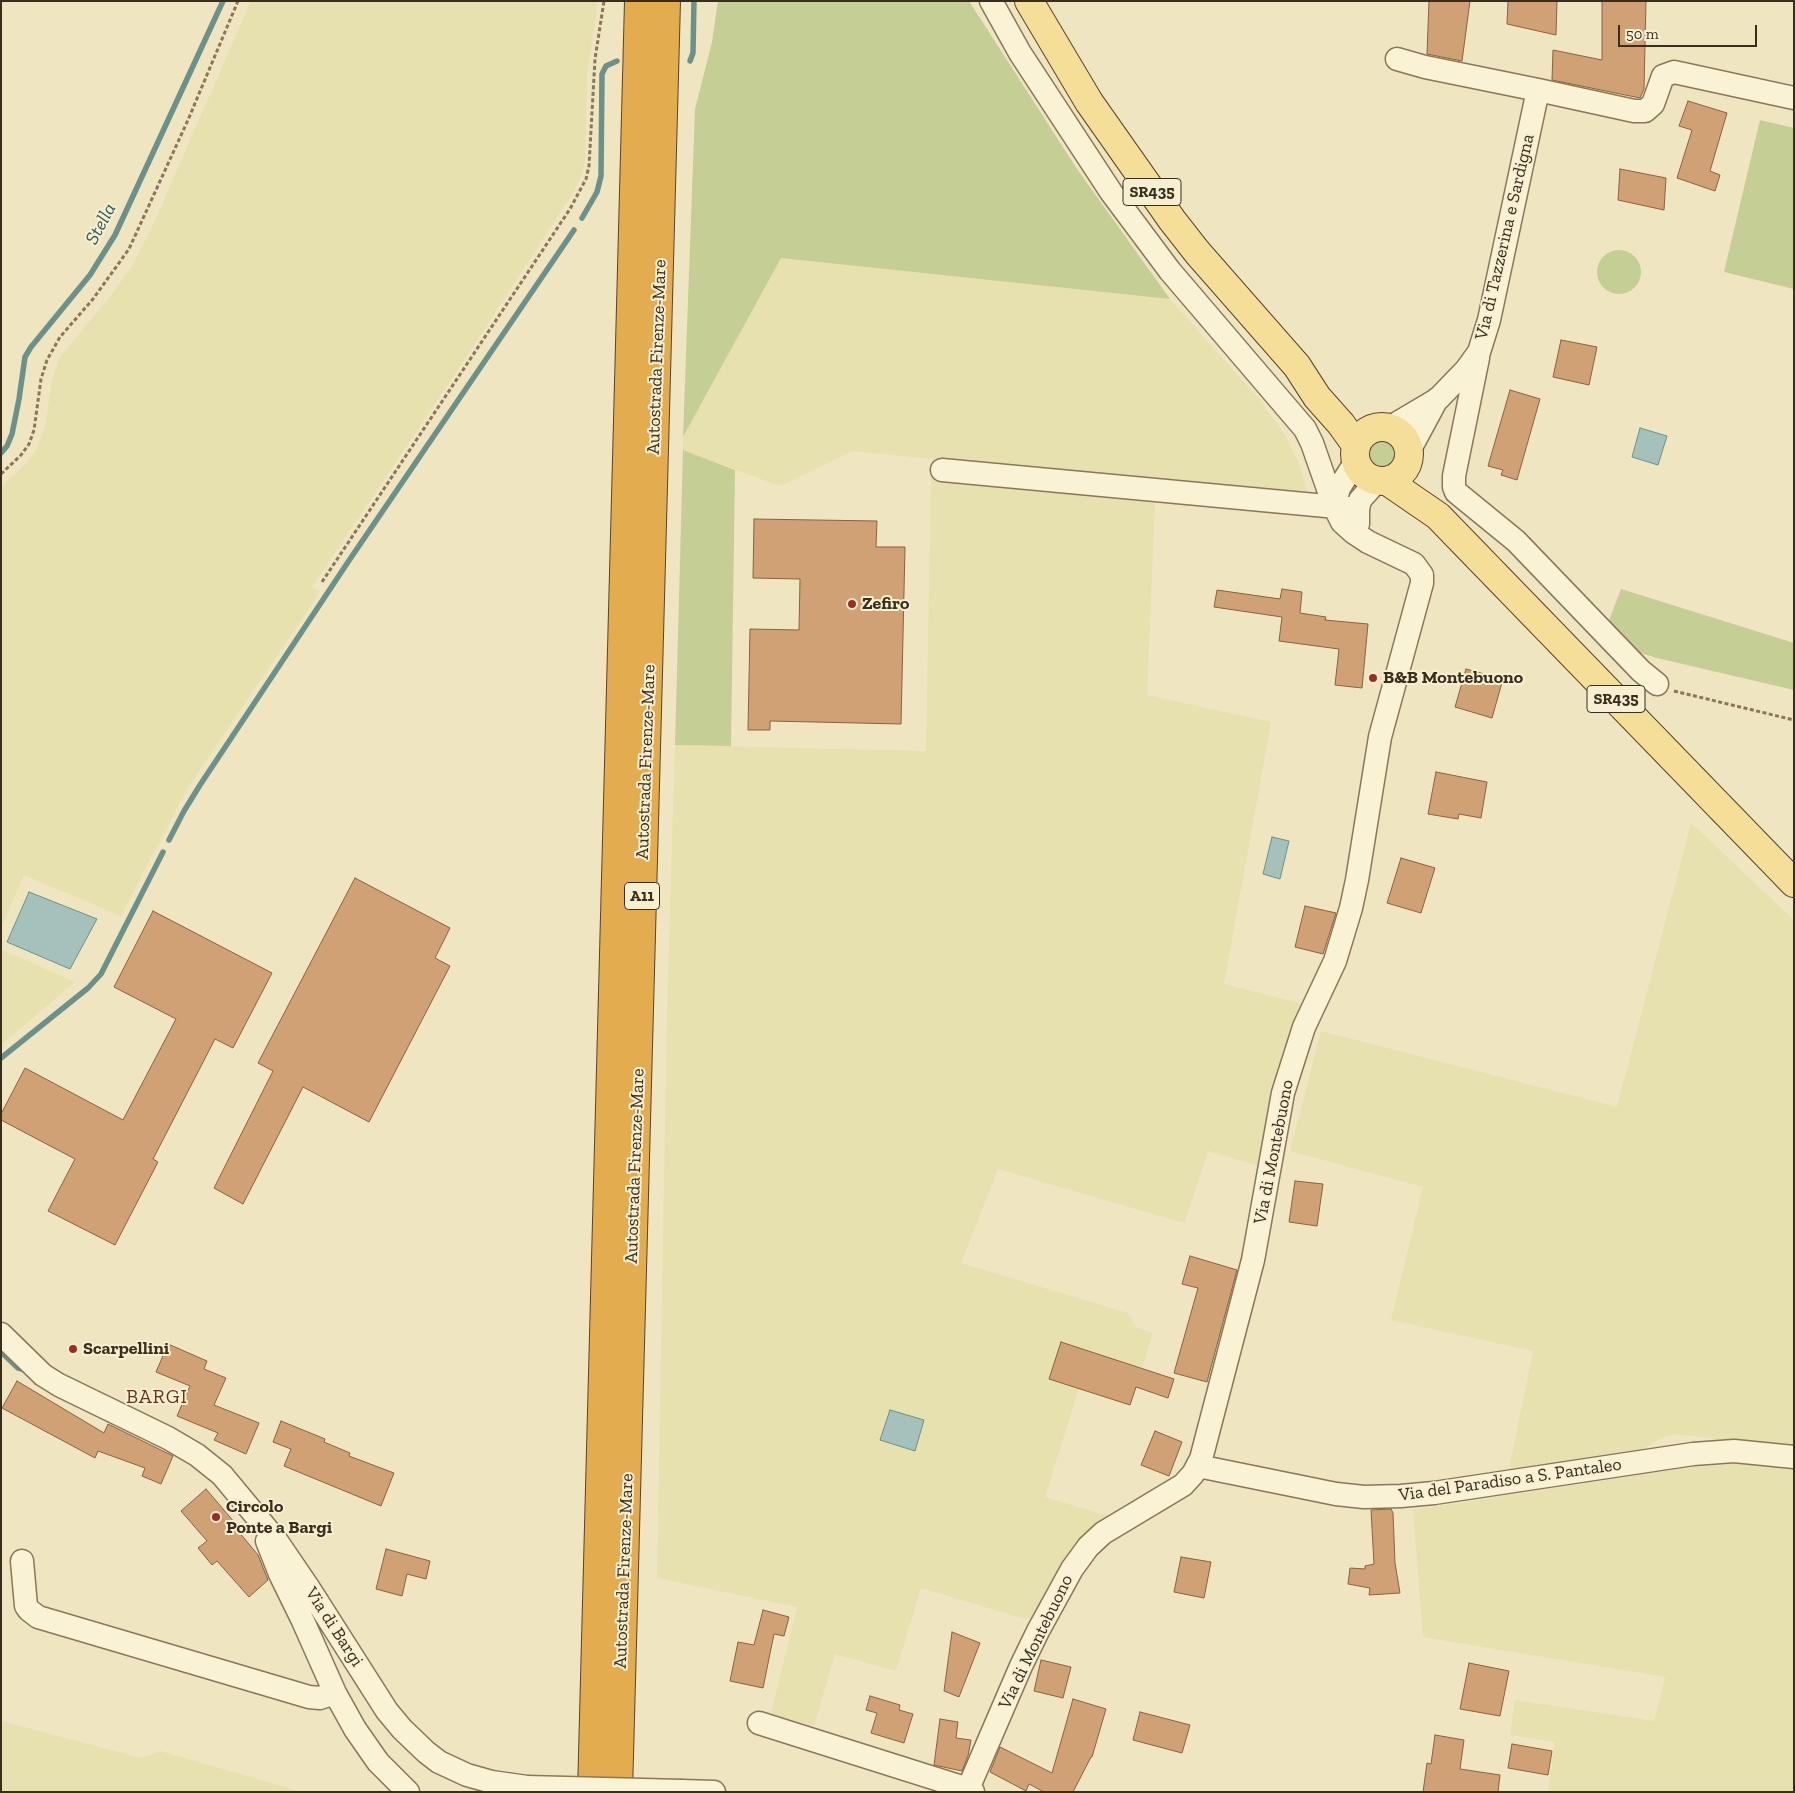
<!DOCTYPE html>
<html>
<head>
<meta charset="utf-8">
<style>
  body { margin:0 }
  #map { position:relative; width:1795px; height:1793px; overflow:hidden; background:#f0e5c1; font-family:"Zilla Slab",serif }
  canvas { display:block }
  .frame { position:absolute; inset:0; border:2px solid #392d1d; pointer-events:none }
  .scale { position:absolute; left:1618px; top:25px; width:139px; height:22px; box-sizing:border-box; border:2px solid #392d1d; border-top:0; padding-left:6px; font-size:15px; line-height:18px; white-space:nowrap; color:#392d1d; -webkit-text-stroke:4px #f7efd1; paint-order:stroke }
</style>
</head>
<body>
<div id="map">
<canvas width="1795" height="1793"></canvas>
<div class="frame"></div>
<div class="scale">50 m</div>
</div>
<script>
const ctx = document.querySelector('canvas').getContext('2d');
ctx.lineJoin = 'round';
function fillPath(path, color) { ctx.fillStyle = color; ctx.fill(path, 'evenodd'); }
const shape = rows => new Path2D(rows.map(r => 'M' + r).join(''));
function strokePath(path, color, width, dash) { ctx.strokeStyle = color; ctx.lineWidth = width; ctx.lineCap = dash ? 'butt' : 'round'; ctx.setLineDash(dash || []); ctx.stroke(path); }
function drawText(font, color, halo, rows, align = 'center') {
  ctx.font = font + ' "Zilla Slab",serif'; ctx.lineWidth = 4; ctx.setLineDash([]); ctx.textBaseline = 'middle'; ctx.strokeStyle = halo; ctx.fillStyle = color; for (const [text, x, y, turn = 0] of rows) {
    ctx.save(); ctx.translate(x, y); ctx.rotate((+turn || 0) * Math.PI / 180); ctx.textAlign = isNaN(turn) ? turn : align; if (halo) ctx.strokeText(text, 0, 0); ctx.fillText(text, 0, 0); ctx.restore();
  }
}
const farmland = shape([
  [251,1,598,1,587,76,585,159,582,174,573,193,455,374,312,587,320,592,187,789,121,916,24,875,1,928,1,487,27,462,35,452,45,427,52,380,60,357,112,294,133,264,152,227],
  [781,258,1170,299,1259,399,1285,435,1301,468,1308,496,852,451,780,486,683,450,683,437],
  [931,478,1155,503,1147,695,1271,722,1224,984,1303,1004,1260,1166,1208,1151,1184,1223,998,1169,961,1263,1128,1313,1136,1327,1153,1333,1142,1368,1062,1342,1079,1388,1045,1497,1112,1517,1033,1617,1030,1619,1022,1618,921,1588,896,1671,835,1654,814,1726,771,1714,797,1607,657,1578,667,1010,675,745,926,751],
  [1691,823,1794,920,1794,1450,1678,1434,1663,1437,1633,1455,1508,1475,1533,1351,1391,1320,1423,1187,1290,1151,1321,1031,1617,1107],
  [1,949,75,982,1,1045],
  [1734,1464,1759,1465,1794,1470,1794,1792,1548,1792,1555,1742,1510,1735,1515,1700,1654,1721,1665,1677,1423,1637,1413,1510,1685,1468],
  [1,1721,141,1758,160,1751,303,1792,1,1792]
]);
const green = shape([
  [718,1,969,1,1077,169,1170,299,781,258,683,437,695,109,712,42],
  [1760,120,1794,128,1794,289,1724,272],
  '1597 272a22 22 0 1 1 44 0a22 22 0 1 1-44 0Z',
  '1364 454a18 18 0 1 1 36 0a18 18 0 1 1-36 0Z',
  [683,450,735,470,731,746,675,745],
  [1621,589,1794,643,1794,690,1657,658,1625,648,1607,626]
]);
const water = shape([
  [1640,428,1667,436,1658,465,1632,457,1640,428],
  [1272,837,1289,841,1280,879,1263,874,1272,837],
  [29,892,97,919,70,969,7,942,29,892],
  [890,1410,924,1420,915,1451,880,1440,890,1410]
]);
const stream = shape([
  [690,61,693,53,694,1],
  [582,218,597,192,601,176,602,74,606,66,617,61],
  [1,453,7,446,12,434,19,399,25,357,31,347,90,275,115,235,223,1],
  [169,840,184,811,200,785,348,562,574,230],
  [1,1058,88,988,101,974,163,852],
  [1,1352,18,1368,22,1369]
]);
const building = shape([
  [1429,1,1470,1,1462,61,1427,54,1429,1],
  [1508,1,1557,1,1556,35,1507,24,1508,1],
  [1602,1,1646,1,1644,89,1640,98,1552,80,1553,50,1602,60,1602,1],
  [1688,101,1727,113,1710,171,1720,175,1715,191,1677,178,1692,130,1679,126,1688,101],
  [1620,169,1666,178,1664,210,1618,200,1620,169],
  [1561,340,1597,347,1589,385,1553,377,1561,340],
  [1510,390,1540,399,1517,480,1501,475,1503,470,1488,466,1510,390],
  [754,519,877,521,876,547,905,547,901,724,770,721,770,730,748,730,750,629,799,630,800,579,753,578,754,519],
  [1282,589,1302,592,1300,613,1326,617,1325,620,1368,624,1362,688,1335,685,1339,649,1279,641,1282,617,1214,607,1217,590,1280,599,1282,589],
  [1466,669,1503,679,1492,718,1455,707,1466,669],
  [1436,772,1487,782,1481,818,1459,814,1458,819,1428,814,1436,772],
  [1401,858,1435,868,1421,913,1387,903,1401,858],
  [355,878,450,928,435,958,450,966,369,1122,303,1087,243,1204,214,1188,273,1071,258,1063,355,878],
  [1305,906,1336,913,1323,954,1295,947,1305,906],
  [153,911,272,973,233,1048,215,1039,153,1159,158,1162,115,1245,48,1211,75,1159,1,1120,1,1114,25,1068,123,1120,176,1019,114,987,153,911],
  [1295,1181,1323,1184,1317,1226,1289,1222,1295,1181],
  [1190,1256,1237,1270,1207,1382,1174,1373,1198,1288,1182,1284,1190,1256],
  [1061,1342,1174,1379,1168,1398,1136,1387,1130,1405,1049,1379,1061,1342],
  [168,1344,207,1361,204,1369,226,1378,214,1405,259,1423,246,1454,214,1440,218,1433,177,1416,190,1386,156,1372,168,1344],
  [17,1381,104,1433,108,1424,173,1456,161,1484,142,1476,145,1468,98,1451,95,1458,2,1408,17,1381],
  [281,1421,325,1439,324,1442,350,1453,349,1456,394,1473,381,1506,284,1466,291,1449,273,1442,281,1421],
  [1155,1431,1182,1442,1169,1476,1141,1465,1155,1431],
  [206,1489,241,1530,239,1532,258,1555,268,1580,249,1597,217,1561,212,1565,198,1548,207,1541,181,1511,206,1489],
  [1391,1509,1393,1513,1395,1563,1400,1593,1369,1595,1370,1588,1348,1584,1350,1568,1365,1569,1365,1566,1374,1564,1371,1510,1391,1509],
  [386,1549,430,1561,426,1579,407,1574,402,1596,376,1589,386,1549],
  [1181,1557,1211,1562,1204,1598,1174,1592,1181,1557],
  [763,1610,789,1617,784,1636,774,1634,763,1688,730,1681,738,1642,754,1645,763,1610],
  [952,1632,980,1643,959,1697,944,1691,952,1632],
  [1041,1660,1071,1667,1063,1698,1034,1691,1041,1660],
  [1469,1663,1509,1671,1500,1716,1460,1709,1469,1663],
  [870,1696,900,1705,899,1710,913,1714,904,1743,871,1733,877,1713,866,1710,870,1696],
  [1073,1699,1106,1709,1092,1757,1091,1757,1073,1792,1044,1792,1029,1784,1026,1791,990,1772,1000,1747,1052,1773,1073,1699],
  [1140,1712,1190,1725,1182,1753,1133,1740,1140,1712],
  [940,1719,958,1722,956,1738,971,1740,968,1756,962,1771,934,1765,940,1719],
  [1435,1735,1464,1740,1460,1769,1500,1775,1498,1792,1423,1792,1427,1763,1431,1764,1435,1735],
  [1512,1744,1552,1751,1548,1775,1508,1768,1512,1744]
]);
const path = shape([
  [1,474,21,455,29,444,34,430,41,379,47,360,60,337,93,299,129,249,188,120,238,1],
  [322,582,570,209,586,179,589,166,595,59,604,1],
  [1674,691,1794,720]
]);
const minor = shape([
  [1397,59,1425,67,1538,90],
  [1478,358,1454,476,1454,487,1456,492,1516,541,1641,671,1657,684],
  [1389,428,1438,399,1466,370,1479,352,1489,320,1538,90,1634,111,1645,111,1653,104,1663,76,1674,72,1794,98],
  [1409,451,1437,399],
  [942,470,1358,509],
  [1334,506,1339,488,1356,461],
  [1358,524,1358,509,1360,500,1377,481],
  [1,1334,43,1375,59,1385,168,1438,197,1455,222,1475,276,1540,308,1587,387,1711,402,1729,426,1752,439,1762,467,1775,492,1782,527,1787],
  [1198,1466,1336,1494,1364,1497,1401,1496,1434,1493,1693,1454,1734,1451,1794,1457],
  [267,1541,280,1574,303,1621,335,1693,355,1729,378,1762,408,1792],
  [22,1561,26,1606,29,1610,38,1617,309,1697,320,1698,335,1693],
  [759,1723,968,1789],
  [682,1791,714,1792],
  [973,1792,968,1789,1021,1666,1038,1631,1072,1569,1088,1547,1103,1533,1183,1485,1193,1474,1201,1459,1253,1260,1283,1093,1304,1027,1335,961,1351,908,1357,880,1380,737,1422,583,1422,575,1414,564,1368,542,1353,532,1342,522,1334,506,1312,443,1305,429,1170,271,1111,192,1020,53,991,1]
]);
const major = shape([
  [1029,1,1089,102,1172,220,1197,252,1297,366,1317,397,1341,424,1356,445],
  '1355 454a27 27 0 1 1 54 0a27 27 0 1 1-54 0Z',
  [1387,481,1438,516,1794,883]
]);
const highway = shape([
  [592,1792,639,1],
  [618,1792,666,1]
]);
const minorBridge = shape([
  [527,1787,682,1791]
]);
const markers = [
  [852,604,5,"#9c2d25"],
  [1373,678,5,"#9c2d25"],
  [73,1349,5,"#9c2d25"],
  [216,1517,5,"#9c2d25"]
];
const shields = [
  [1152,192,58],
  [1616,699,58],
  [642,896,35]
];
const shieldNames = [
  ["SR435",1152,192],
  ["SR435",1616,699],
  ["A11",642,896]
];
const streetNames = [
  ["Via di Tazzerina e Sardigna",1505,237,-77],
  ["Autostrada Firenze-Mare",657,357,-88],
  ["Autostrada Firenze-Mare",646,762,-88],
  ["Via di Montebuono",1274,1152,-79],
  ["Autostrada Firenze-Mare",635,1166,-88],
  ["Via del Paradiso a S. Pantaleo",1510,1480,-8],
  ["Autostrada Firenze-Mare",624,1571,-88],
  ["Via di Bargi",334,1627,57],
  ["Via di Montebuono",1036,1642,-64]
];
const poiNames = [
  ["Zefiro",862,604],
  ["B&B Montebuono",1383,678],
  ["Scarpellini",83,1349],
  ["Circolo",226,1507],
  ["Ponte a Bargi",226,1528]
];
const waterNames = [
  ["Stella",101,224,-62]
];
const quarterNames = [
  ["BARGI",157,1397]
];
fillPath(farmland, '#e6e1ae');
fillPath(green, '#c4ce95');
fillPath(water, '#a4c2bb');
strokePath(water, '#6b918a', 1);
strokePath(stream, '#6b918a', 5.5);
fillPath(building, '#d0a175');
strokePath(building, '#8b613d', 1);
strokePath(minor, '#8a7658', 25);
strokePath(major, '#58442c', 30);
strokePath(highway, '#58442c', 30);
strokePath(path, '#8a7658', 3, [4, 2.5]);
strokePath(minor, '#faf2d5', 22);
strokePath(major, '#f5de97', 28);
strokePath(highway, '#e3ac4e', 28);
strokePath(minorBridge, '#8a7658', 25, []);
strokePath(minorBridge, '#faf2d5', 22);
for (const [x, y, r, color] of markers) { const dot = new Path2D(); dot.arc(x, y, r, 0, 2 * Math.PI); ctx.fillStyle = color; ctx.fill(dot); strokePath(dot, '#f7efd1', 2); }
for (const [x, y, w] of shields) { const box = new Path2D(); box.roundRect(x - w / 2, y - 13.5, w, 27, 4); ctx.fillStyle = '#f7efd1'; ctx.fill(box); strokePath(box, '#392d1d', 1); }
drawText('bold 16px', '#392d1d', null, shieldNames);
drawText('18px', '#392d1d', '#f7efd1', streetNames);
drawText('bold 18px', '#392d1d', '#f7efd1', poiNames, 'left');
drawText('italic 19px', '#2b595a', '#f7efd1', waterNames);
ctx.letterSpacing = '1px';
drawText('20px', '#68301a', '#f7efd1', quarterNames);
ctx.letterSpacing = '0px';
</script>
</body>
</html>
